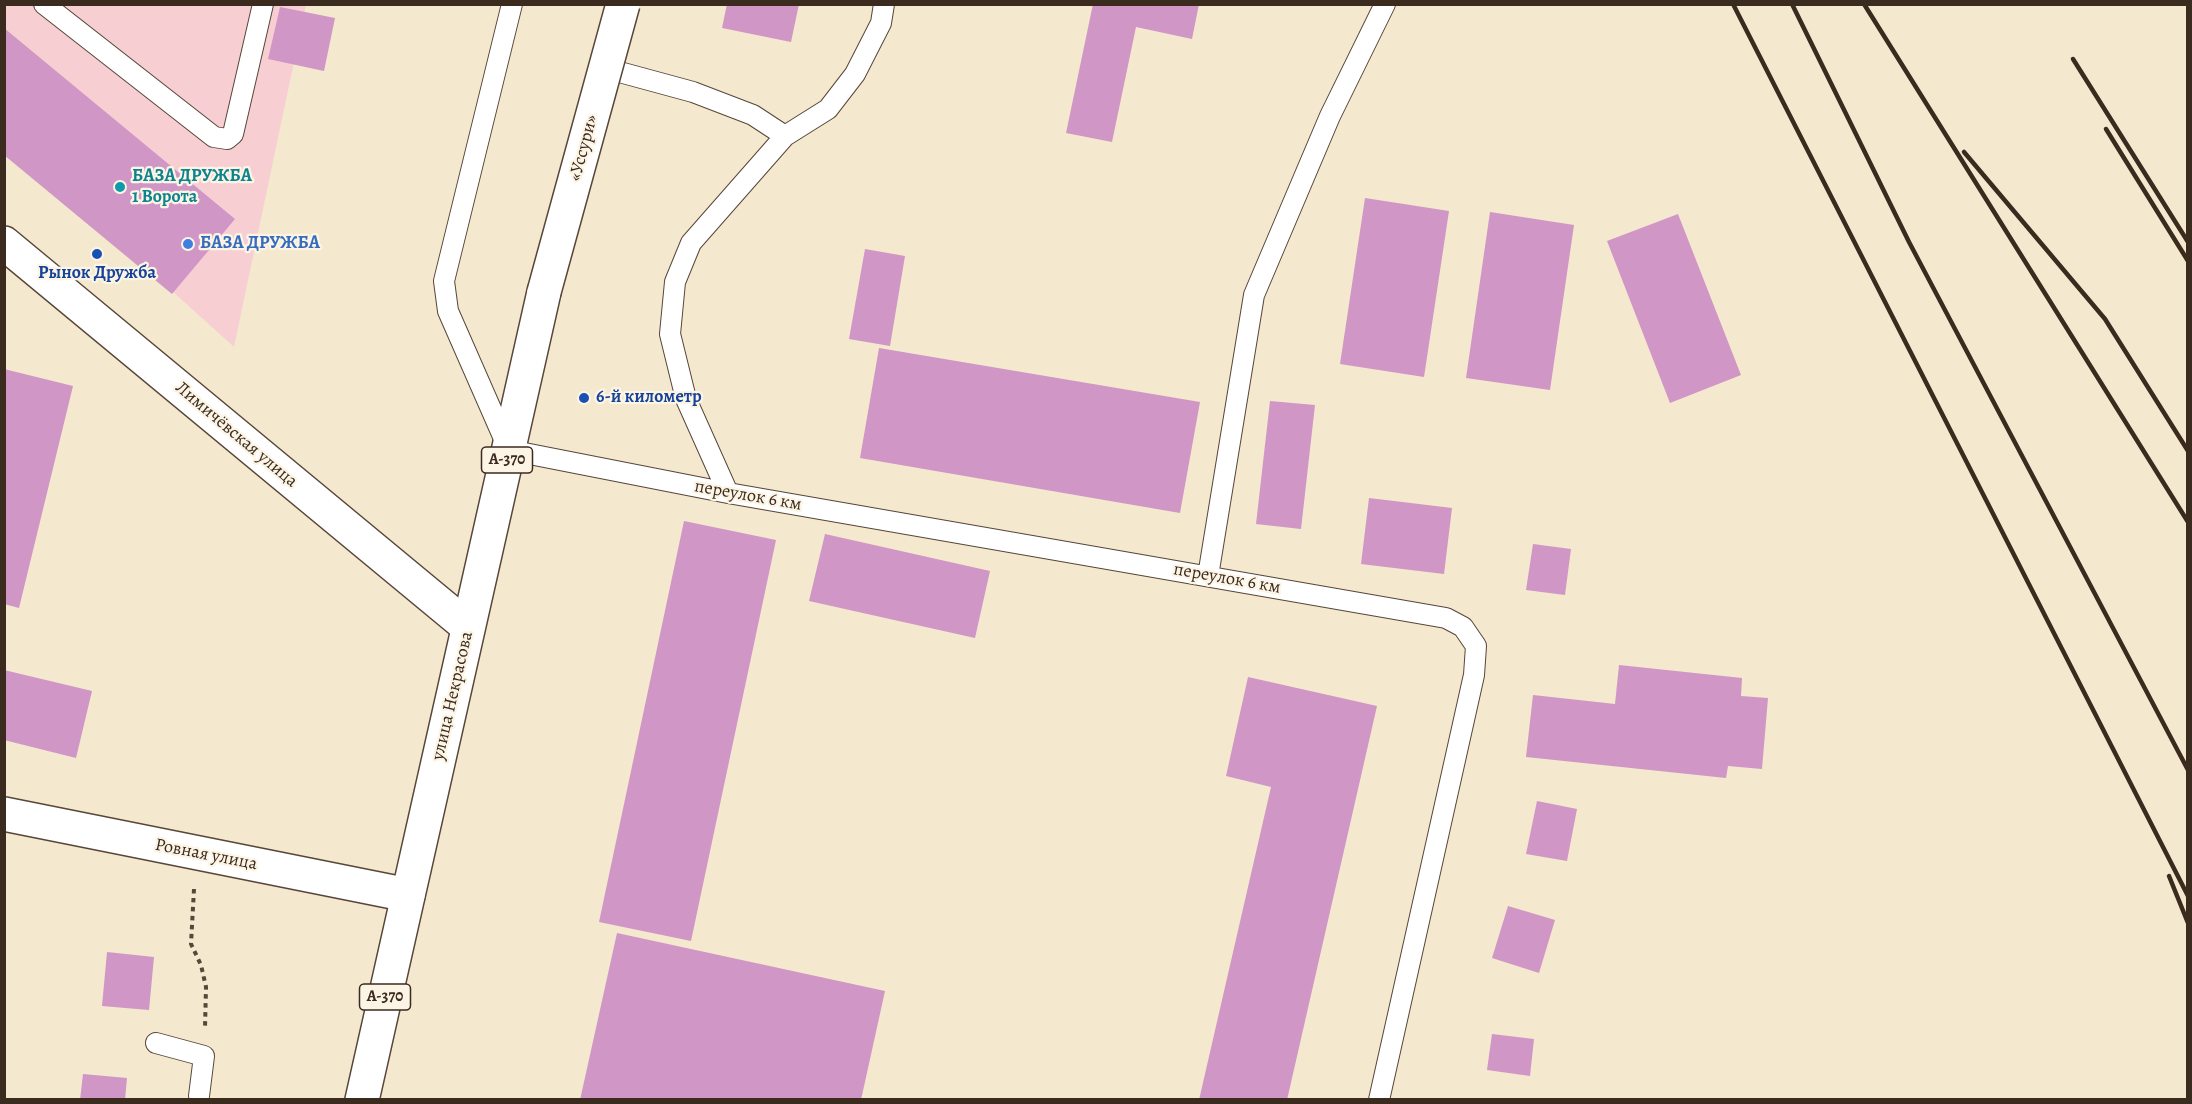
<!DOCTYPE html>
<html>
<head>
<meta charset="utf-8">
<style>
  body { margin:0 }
  #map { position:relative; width:2192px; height:1104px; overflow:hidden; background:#f4e8cf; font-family:Alegreya,serif }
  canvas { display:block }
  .frame { position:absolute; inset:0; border:6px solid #3b2a1e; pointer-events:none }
</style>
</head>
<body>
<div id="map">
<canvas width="2192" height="1104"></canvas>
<div class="frame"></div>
</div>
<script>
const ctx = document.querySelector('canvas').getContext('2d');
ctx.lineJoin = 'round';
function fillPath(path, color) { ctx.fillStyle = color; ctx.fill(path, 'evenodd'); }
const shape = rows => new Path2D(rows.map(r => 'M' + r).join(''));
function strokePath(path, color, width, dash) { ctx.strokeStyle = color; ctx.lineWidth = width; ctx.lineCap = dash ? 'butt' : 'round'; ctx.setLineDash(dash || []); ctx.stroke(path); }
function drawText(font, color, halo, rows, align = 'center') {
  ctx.font = font + ' Alegreya,serif'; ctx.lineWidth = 4.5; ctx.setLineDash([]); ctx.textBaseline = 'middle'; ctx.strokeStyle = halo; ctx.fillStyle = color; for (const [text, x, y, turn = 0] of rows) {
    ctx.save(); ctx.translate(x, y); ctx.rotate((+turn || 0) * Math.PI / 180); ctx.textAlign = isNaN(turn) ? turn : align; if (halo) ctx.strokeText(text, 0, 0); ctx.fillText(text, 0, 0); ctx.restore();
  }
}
const built = shape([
  [5,5,306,5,234,347,5,140]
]);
const building = shape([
  [727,4,799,4,791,42,722,28],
  [1093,4,1199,4,1192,39,1136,27,1112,142,1066,133],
  [280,7,335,18,324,71,268,59],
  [4,28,235,219,172,294,4,155],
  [1365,198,1449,211,1424,377,1340,364],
  [1490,212,1574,225,1550,390,1466,378],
  [1678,214,1741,375,1670,403,1607,241],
  [865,249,905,256,890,346,849,339],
  [879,348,1200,402,1180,513,860,458],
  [4,369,73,386,19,608,4,604],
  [1270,401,1315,405,1301,529,1256,524],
  [1369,498,1452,508,1444,574,1361,564],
  [684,521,776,540,691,941,599,922],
  [825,534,990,571,975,638,809,601],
  [1533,544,1571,549,1565,595,1526,590],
  [1619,665,1742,678,1741,696,1768,698,1762,769,1728,766,1726,778,1526,757,1533,695,1615,704],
  [4,670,92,691,76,758,4,740],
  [1248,677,1377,706,1287,1100,1199,1100,1271,787,1226,776],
  [1537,801,1577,809,1567,861,1526,854],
  [1508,906,1555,920,1539,973,1492,958],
  [617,933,885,991,861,1100,580,1100],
  [107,952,154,957,149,1010,102,1006],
  [1492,1034,1534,1039,1530,1076,1487,1070],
  [83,1074,127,1078,125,1100,80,1100]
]);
const path = shape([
  [194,889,191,944,201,965,206,987,205,1028]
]);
const lane = shape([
  [44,4,214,137,227,139,233,134,263,4],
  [512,4,444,281,448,311,509,450,728,493,1446,618,1463,627,1476,646,1474,675,1379,1100],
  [601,67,693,92,753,115,785,136,828,109,855,74,881,23,884,4],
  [728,493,686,399,670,334,675,282,691,243,785,136],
  [1208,576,1254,295,1330,116,1385,4],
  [156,1043,204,1056,199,1096]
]);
const street = shape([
  [4,814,408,895]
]);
const secondary = shape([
  [4,243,468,627]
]);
const highway = shape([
  [362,1100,544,292]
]);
const rail = shape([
  [1733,4,2188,896],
  [1792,4,1909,242,2188,770],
  [1864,4,2188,522],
  [2073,59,2188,242],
  [2106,129,2188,261],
  [1964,152,2105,319,2188,451],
  [2169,876,2188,923]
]);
const highwayBridge = shape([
  [544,292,623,4]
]);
const markers = [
  [120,187,6,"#0f9aa8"],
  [188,244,6,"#3f7fe0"],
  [97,254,6,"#1a4fb4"],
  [584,398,6,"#1a4fb4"]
];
const shields = [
  [507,460,51],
  [385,997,51]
];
const shieldNames = [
  ["А-370",507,460],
  ["А-370",385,997]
];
const streetNames = [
  ["«Уссури»",584,148,-75],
  ["Лимичёвская улица",236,435,40],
  ["переулок 6 км",748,496,10],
  ["переулок 6 км",1227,579,10],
  ["улица Некрасова",453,696,-77],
  ["Ровная улица",206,855,11]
];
const cultureNames = [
  ["БАЗА ДРУЖБА",132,177],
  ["1 Ворота",132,198]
];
const shopNames = [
  ["БАЗА ДРУЖБА",200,244]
];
const transitNames = [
  ["Рынок Дружба",97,274],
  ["6-й километр",596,398,"left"]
];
fillPath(built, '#f7cfd3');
fillPath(building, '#d096c5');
strokePath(lane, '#574639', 22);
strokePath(street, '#574639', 36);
strokePath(secondary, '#574639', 36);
strokePath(highway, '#574639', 36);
strokePath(path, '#574639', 4, [4.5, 4.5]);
strokePath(lane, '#fff', 20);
strokePath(street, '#fff', 33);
strokePath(secondary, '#fff', 33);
strokePath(highway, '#fff', 33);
strokePath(rail, '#3b2a1e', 4.5);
strokePath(highwayBridge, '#574639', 36, []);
strokePath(highwayBridge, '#fff', 33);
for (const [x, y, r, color] of markers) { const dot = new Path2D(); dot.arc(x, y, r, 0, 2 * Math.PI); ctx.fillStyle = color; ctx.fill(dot); strokePath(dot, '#fcf5e5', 2); }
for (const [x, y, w] of shields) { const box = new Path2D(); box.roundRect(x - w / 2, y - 13, w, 26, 4.5); ctx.fillStyle = '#fcf5e5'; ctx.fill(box); strokePath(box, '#3b2a1e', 1.5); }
drawText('bold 16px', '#3b2a1e', null, shieldNames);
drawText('18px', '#3b2a1e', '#fcf5e5', streetNames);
drawText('bold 18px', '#0d838f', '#fcf5e5', cultureNames, 'left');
drawText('bold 18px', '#366cbe', '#fcf5e5', shopNames, 'left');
drawText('bold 18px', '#164399', '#fcf5e5', transitNames);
</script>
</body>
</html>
